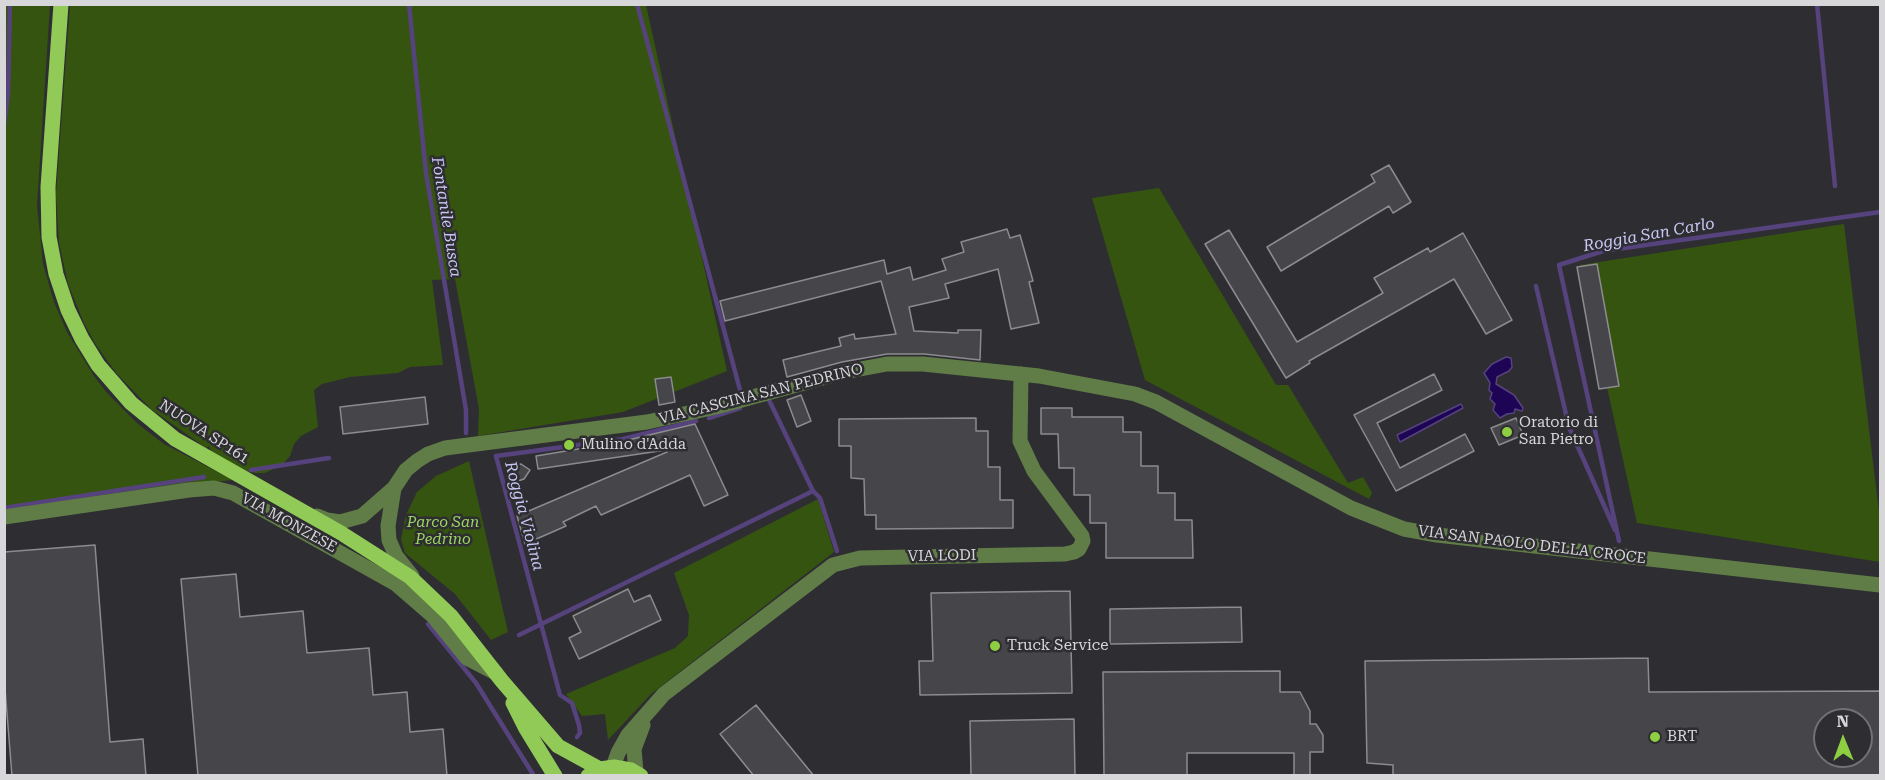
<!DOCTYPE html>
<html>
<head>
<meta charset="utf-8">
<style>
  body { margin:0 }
  #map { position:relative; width:1885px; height:780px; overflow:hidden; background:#2e2e32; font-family:"Roboto Serif",serif }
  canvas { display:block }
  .frame { position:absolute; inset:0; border:6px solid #d7d7da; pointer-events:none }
  .north { position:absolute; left:1813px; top:708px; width:60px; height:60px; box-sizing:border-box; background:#2e2e32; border:2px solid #727275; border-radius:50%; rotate:359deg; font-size:16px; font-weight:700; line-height:24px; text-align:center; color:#d7d7da }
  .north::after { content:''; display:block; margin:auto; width:21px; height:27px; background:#8ece43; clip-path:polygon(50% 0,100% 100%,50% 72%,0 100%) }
</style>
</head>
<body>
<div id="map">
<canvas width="1885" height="780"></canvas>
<div class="frame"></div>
<div class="north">N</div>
</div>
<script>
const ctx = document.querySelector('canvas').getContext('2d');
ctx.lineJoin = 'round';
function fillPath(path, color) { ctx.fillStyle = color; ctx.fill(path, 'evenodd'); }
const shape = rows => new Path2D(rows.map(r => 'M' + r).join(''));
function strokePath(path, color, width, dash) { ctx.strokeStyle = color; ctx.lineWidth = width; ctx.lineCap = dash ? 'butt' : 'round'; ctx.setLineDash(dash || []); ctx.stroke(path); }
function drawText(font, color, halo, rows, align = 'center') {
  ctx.font = font + ' "Roboto Serif",serif'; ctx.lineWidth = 5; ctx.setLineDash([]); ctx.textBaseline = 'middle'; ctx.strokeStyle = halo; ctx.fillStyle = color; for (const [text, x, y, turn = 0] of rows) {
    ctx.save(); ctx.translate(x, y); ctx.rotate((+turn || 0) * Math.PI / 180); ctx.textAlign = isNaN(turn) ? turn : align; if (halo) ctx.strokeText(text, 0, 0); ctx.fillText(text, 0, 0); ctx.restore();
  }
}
const green = shape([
  [5,5,50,5,37,206,43,264,54,302,67,332,94,376,106,392,138,424,164,444,233,480,96,494,5,509],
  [70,5,646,5,727,371,623,412,478,436,479,409,455,279,432,280,443,365,410,367,398,373,350,377,322,384,314,390,318,427,301,436,294,444,290,456,282,465,265,473,255,473,242,470,212,453,209,446,206,448,151,409,117,374,96,345,84,323,68,284,59,243,56,194],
  [1159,188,1276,385,1288,385,1348,483,1363,477,1372,493,1369,499,1145,380,1092,198],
  [1844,224,1880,520,1880,562,1637,523,1580,265],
  [469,461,508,632,491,640,455,594,405,553,401,539,406,515,417,492,436,476],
  [818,499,834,552,651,694,608,740,605,714,582,716,566,694,675,648,688,636,689,615,674,573]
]);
const water = shape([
  [1506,357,1511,358,1512,367,1509,371,1497,377,1496,384,1514,395,1523,408,1522,411,1515,409,1514,413,1507,414,1500,418,1493,410,1495,404,1490,399,1492,393,1489,390,1490,383,1484,373,1492,364,1506,357],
  [1461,404,1463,408,1400,442,1397,435,1461,404]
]);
const stream = shape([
  [409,4,426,173,466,410,466,433],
  [637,4,740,390],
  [1817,4,1835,186],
  [4,126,8,92,10,4],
  [1536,286,1569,427,1615,530],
  [709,418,740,408],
  [251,470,329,458],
  [813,491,820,498,837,551],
  [4,508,204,477],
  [1619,541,1559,265,1603,251,1880,212],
  [428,624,476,683,534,776],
  [519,635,813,491,768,398,765,399],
  [577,737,580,733,579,725,572,703,560,695,496,456,623,439,696,421]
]);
const building = shape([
  [1389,165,1411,202,1393,213,1389,206,1281,271,1267,247,1375,182,1371,175,1389,165],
  [1007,229,1010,238,1020,235,1033,281,1029,282,1039,323,1011,329,998,269,945,284,949,298,909,307,914,331,958,333,958,330,981,330,980,360,924,354,887,354,842,362,787,377,783,360,841,346,839,338,854,334,855,339,896,334,881,281,725,321,720,301,884,260,887,274,910,267,913,280,946,270,942,259,964,252,961,242,1007,229],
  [1229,230,1297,342,1383,293,1374,278,1428,248,1430,252,1463,233,1512,320,1486,334,1454,279,1309,361,1310,363,1286,378,1205,244,1229,230],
  [1597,264,1619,386,1599,389,1577,267,1597,264],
  [1434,374,1442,390,1377,423,1400,468,1465,434,1474,451,1396,491,1354,415,1434,374],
  [671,377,675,402,659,405,655,379,671,377],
  [801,395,811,421,797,427,787,400,801,395],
  [425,397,428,424,343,434,340,407,425,397],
  [1041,408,1072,408,1072,417,1123,417,1123,432,1141,432,1141,466,1158,466,1158,493,1175,493,1175,520,1192,520,1193,558,1106,558,1106,523,1090,523,1090,495,1074,495,1074,468,1059,468,1058,434,1041,434,1041,408],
  [976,418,976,431,988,431,988,467,1000,467,1000,500,1013,500,1013,528,876,529,876,515,865,515,864,479,851,478,851,446,839,446,839,419,976,418],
  [1516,418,1523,435,1499,445,1491,428,1516,418],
  [695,424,728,495,704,506,690,475,601,515,596,506,563,522,566,526,525,544,517,516,667,452,666,450,538,469,536,456,620,442,695,424],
  [521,464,530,470,524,479,518,481,513,477,511,471,514,466,521,464],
  [95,545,110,742,143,739,146,776,12,776,4,676,4,552,95,545],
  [236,574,240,617,303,611,307,653,369,648,373,695,407,692,410,732,443,729,447,776,198,776,181,579,236,574],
  [628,589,634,602,650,595,661,620,579,659,569,638,581,632,573,616,628,589],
  [1070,591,1072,693,920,695,919,661,933,661,931,593,1070,591],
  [1241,607,1242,642,1110,644,1110,609,1241,607],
  [1648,658,1649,692,1881,691,1881,776,1393,776,1393,765,1367,763,1365,661,1648,658],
  [1825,720,1861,720,1861,756,1825,756,1825,720],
  [1280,671,1280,692,1300,692,1310,711,1310,724,1316,724,1323,735,1323,752,1310,752,1310,776,1294,776,1294,753,1187,753,1187,776,1104,776,1103,672,1280,671],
  [756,705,814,776,754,776,720,734,756,705],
  [1074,719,1075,776,971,776,970,721,1074,719]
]);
const minor = shape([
  [394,488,388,526,389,540,396,556,412,576],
  [317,516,327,520,340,522,362,516,394,488,406,470,417,461,428,454,445,448,647,422,716,407,844,372,887,364,923,364,1039,376,1135,394,1156,402,1351,508,1404,529,1437,535,1880,585],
  [4,517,189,490,214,488,233,493,396,584,433,616,467,658,496,673],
  [613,767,618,753,628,735,664,694,833,565,860,558,1065,554,1074,552,1079,549,1083,541,1082,536,1034,471,1020,441,1021,374],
  [636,772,634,749,643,725]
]);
const major = shape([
  [61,4,48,187,49,237,56,274,68,310,82,339,98,365,131,403,175,439,341,533,410,577,451,616,502,681,558,746,600,769],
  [513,703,525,727,555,776],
  [588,776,600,769,614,767,631,770,641,776]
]);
const markers = [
  [1507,432,6,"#8ece43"],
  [569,445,6,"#8ece43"],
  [995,646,6,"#8ece43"],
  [1655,737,6,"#8ece43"]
];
const streetNames = [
  ["VIA CASCINA SAN PEDRINO",761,394,-14],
  ["NUOVA SP161",204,432,33],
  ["VIA MONZESE",289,523,29],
  ["VIA SAN PAOLO DELLA CROCE",1532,545,7],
  ["VIA LODI",942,556,-1]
];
const poiNames = [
  ["Oratorio di",1519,423],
  ["San Pietro",1519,440],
  ["Mulino d'Adda",581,445],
  ["Truck Service",1007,646],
  ["BRT",1667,737]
];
const parkNames = [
  ["Parco San",443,523],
  ["Pedrino",443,540]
];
const waterNames = [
  ["Fontanile Busca",446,217,81],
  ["Roggia San Carlo",1649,235,-10],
  ["Roggia Violina",524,516,75]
];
fillPath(green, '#355410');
fillPath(water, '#1e0455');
strokePath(water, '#56437d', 1.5);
strokePath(stream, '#56437d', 4.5);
fillPath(building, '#45454a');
strokePath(building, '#8b8b90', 1.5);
strokePath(minor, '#617d47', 15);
strokePath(major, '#91ca56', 15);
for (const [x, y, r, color] of markers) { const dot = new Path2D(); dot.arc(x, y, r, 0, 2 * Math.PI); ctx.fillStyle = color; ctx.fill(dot); strokePath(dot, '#2e2e32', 2); }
drawText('15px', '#d7d7da', '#2e2e32', streetNames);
drawText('15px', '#d7d7da', '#2e2e32', poiNames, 'left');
drawText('italic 15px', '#9cd563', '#2e2e32', parkNames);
drawText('italic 16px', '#c8c7f5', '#2e2e32', waterNames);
</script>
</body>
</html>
